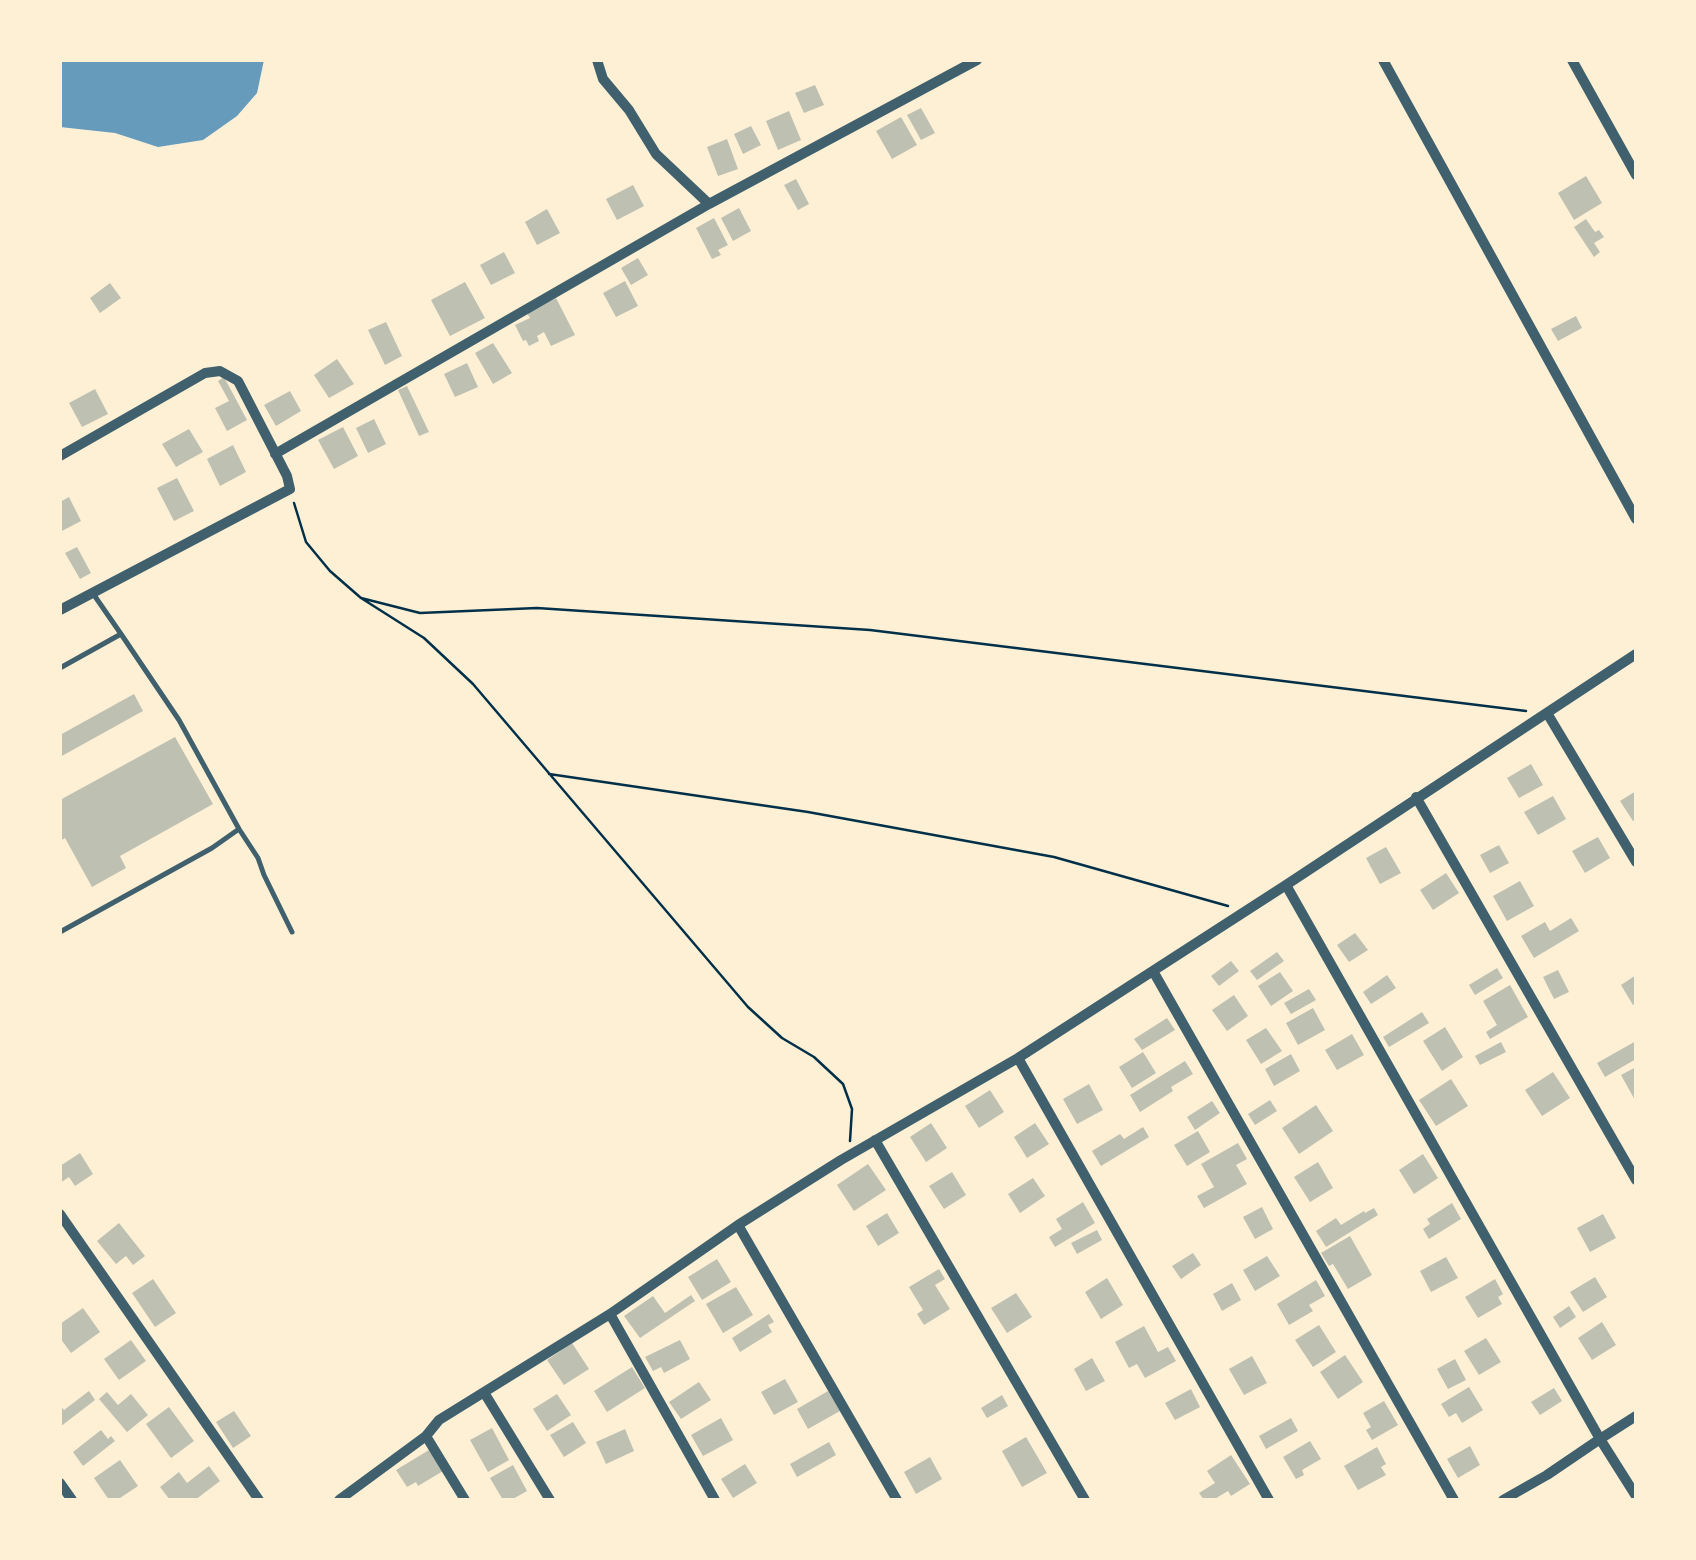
<!DOCTYPE html>
<html>
<head>
<meta charset="utf-8">
<style>
  body { margin:0 }
  #map { position:relative; width:1696px; height:1560px; overflow:hidden; background:#fdf0d5; font-family:Mulish,sans-serif }
  canvas { display:block }
  .frame { position:absolute; inset:0; border:62px solid #fdf0d5; pointer-events:none }
</style>
</head>
<body>
<div id="map">
<canvas width="1696" height="1560"></canvas>
<div class="frame"></div>
</div>
<script>
const ctx = document.querySelector('canvas').getContext('2d');
ctx.lineJoin = 'round';
function fillPath(path, color) { ctx.fillStyle = color; ctx.fill(path, 'evenodd'); }
const shape = rows => new Path2D(rows.map(r => 'M' + r).join(''));
function strokePath(path, color, width, dash) { ctx.strokeStyle = color; ctx.lineWidth = width; ctx.lineCap = dash ? 'butt' : 'round'; ctx.setLineDash(dash || []); ctx.stroke(path); }
const water = shape([
  [60,60,264,60,257,93,237,116,203,140,158,147,115,133,60,127]
]);
const building = shape([
  [815,85,824,105,804,113,795,93],
  [921,108,935,133,921,140,907,115],
  [789,111,801,140,778,150,766,121],
  [901,117,917,145,892,159,876,131],
  [751,126,761,145,743,154,734,134],
  [727,139,738,169,718,176,707,147],
  [1586,176,1602,203,1574,220,1558,193],
  [796,179,809,204,798,210,784,185],
  [633,185,644,206,617,220,606,199],
  [739,208,751,231,733,241,721,218],
  [547,209,560,233,537,245,525,222],
  [714,218,728,245,718,250,721,255,712,259,696,228],
  [1586,219,1595,232,1599,230,1604,237,1594,243,1600,252,1594,257,1574,227],
  [504,252,515,273,491,285,480,265],
  [638,258,648,275,631,285,621,268],
  [625,281,638,306,616,317,603,293],
  [465,282,485,318,450,336,431,300],
  [110,283,121,298,100,313,90,298],
  [556,298,575,335,551,346,544,332,537,336,539,341,529,346,526,340,523,341,515,325,530,318,527,313],
  [1576,316,1582,328,1558,341,1551,329],
  [386,322,402,356,385,365,368,330],
  [493,343,512,373,493,384,475,353],
  [337,359,354,384,329,398,314,375],
  [467,363,478,387,455,397,444,374],
  [224,377,247,420,227,431,215,408,229,401,218,381],
  [407,386,429,432,419,436,398,390],
  [95,389,108,414,82,427,69,403],
  [290,391,301,411,276,426,264,405],
  [374,419,386,444,368,453,356,428],
  [343,427,358,456,334,469,318,440],
  [189,429,203,452,176,467,162,444],
  [233,445,246,472,220,486,207,459],
  [177,478,194,511,174,521,157,488],
  [69,497,81,521,60,532,60,502],
  [77,547,91,573,80,579,65,553],
  [134,694,143,711,60,757,60,735],
  [175,737,213,804,120,856,126,868,92,887,65,838,60,841,60,800],
  [1531,764,1543,785,1519,798,1507,778],
  [1636,791,1636,819,1633,821,1620,801],
  [1553,796,1566,819,1538,835,1524,812],
  [1598,837,1610,858,1585,873,1572,851],
  [1499,845,1509,863,1490,873,1480,855],
  [1386,847,1401,873,1380,884,1366,858],
  [1446,873,1459,893,1433,910,1420,890],
  [1520,881,1534,906,1507,921,1493,896],
  [1571,918,1579,931,1534,958,1521,936,1545,922,1550,931],
  [1355,933,1368,950,1349,962,1337,945],
  [1277,952,1284,961,1257,980,1250,971],
  [1231,961,1239,971,1219,986,1211,976],
  [1497,968,1503,978,1475,995,1469,985],
  [1558,970,1569,992,1554,999,1543,977],
  [1280,972,1293,991,1271,1006,1258,986],
  [1387,975,1396,988,1371,1004,1363,992],
  [1636,975,1636,1003,1633,1005,1621,985],
  [1510,985,1528,1017,1490,1039,1486,1032,1497,1025,1483,1001],
  [1309,989,1316,1000,1291,1014,1284,1003],
  [1234,995,1248,1016,1227,1031,1212,1010],
  [1313,1008,1325,1030,1298,1045,1286,1023],
  [1422,1012,1429,1023,1389,1047,1383,1037],
  [1167,1018,1175,1030,1142,1050,1134,1039],
  [1445,1027,1463,1057,1442,1071,1423,1041],
  [1266,1028,1282,1051,1261,1064,1246,1040],
  [1352,1034,1364,1055,1337,1070,1325,1050],
  [1636,1041,1636,1059,1605,1077,1597,1063],
  [1501,1042,1506,1052,1480,1065,1475,1056],
  [1143,1052,1156,1073,1132,1088,1119,1067],
  [1291,1054,1300,1071,1274,1086,1265,1069],
  [1185,1061,1193,1074,1171,1087,1173,1091,1140,1112,1130,1095],
  [1636,1067,1636,1102,1621,1075],
  [1553,1072,1570,1098,1542,1116,1525,1090],
  [1451,1079,1468,1106,1436,1126,1419,1100],
  [1089,1084,1103,1110,1077,1124,1063,1099],
  [990,1090,1004,1112,979,1128,965,1106],
  [1270,1100,1277,1111,1255,1125,1248,1114],
  [1212,1101,1220,1113,1195,1130,1187,1117],
  [1316,1105,1333,1131,1299,1154,1282,1128],
  [931,1123,947,1148,926,1162,910,1137],
  [1035,1123,1049,1144,1027,1158,1014,1137],
  [1143,1127,1149,1137,1101,1166,1092,1151,1120,1134,1124,1139],
  [1198,1131,1210,1152,1187,1166,1174,1145],
  [1238,1143,1247,1159,1236,1165,1247,1184,1204,1208,1197,1196,1214,1187,1201,1164],
  [80,1153,93,1174,75,1186,69,1177,60,1183,60,1166],
  [1423,1154,1438,1178,1414,1194,1399,1170],
  [1318,1162,1333,1188,1310,1202,1294,1177],
  [868,1164,886,1190,854,1211,837,1185],
  [952,1172,966,1195,944,1209,929,1186],
  [1033,1178,1045,1196,1020,1213,1008,1194],
  [1083,1202,1095,1223,1055,1247,1049,1237,1062,1229,1056,1219],
  [1452,1203,1461,1219,1429,1239,1423,1229,1430,1224,1427,1219],
  [1262,1207,1273,1229,1255,1239,1243,1217],
  [1374,1208,1378,1215,1326,1247,1316,1231,1336,1218,1341,1225,1364,1211,1365,1213],
  [887,1213,899,1233,878,1246,866,1226],
  [1603,1214,1616,1238,1590,1252,1577,1228],
  [119,1223,145,1256,133,1265,126,1256,116,1264,97,1241],
  [1097,1230,1102,1240,1077,1254,1071,1243],
  [1350,1236,1372,1275,1348,1289,1333,1264,1329,1266,1321,1253],
  [1193,1253,1201,1265,1181,1279,1172,1266],
  [1267,1256,1280,1276,1255,1291,1243,1270],
  [1446,1257,1458,1278,1431,1292,1420,1271],
  [717,1259,731,1282,702,1300,688,1277],
  [939,1269,945,1279,935,1285,950,1309,924,1325,917,1314,923,1310,909,1287],
  [1595,1277,1607,1297,1583,1312,1570,1292],
  [1107,1278,1123,1305,1101,1319,1085,1292],
  [153,1279,176,1313,155,1327,132,1293],
  [1495,1279,1503,1294,1498,1297,1502,1304,1478,1318,1465,1297],
  [1316,1280,1325,1296,1309,1305,1313,1311,1289,1325,1277,1304],
  [1232,1283,1241,1300,1222,1311,1213,1294],
  [736,1287,753,1315,723,1333,706,1304],
  [1016,1293,1032,1317,1007,1333,991,1308],
  [691,1295,695,1301,640,1338,624,1316,653,1296,665,1313],
  [1569,1306,1576,1317,1560,1328,1553,1317],
  [83,1308,100,1332,71,1353,60,1338,60,1324],
  [769,1314,774,1322,768,1325,772,1332,740,1352,732,1338],
  [1602,1322,1616,1345,1592,1360,1578,1338],
  [1319,1325,1336,1352,1313,1367,1295,1340],
  [1144,1326,1158,1352,1168,1347,1176,1361,1145,1378,1137,1364,1129,1368,1115,1342],
  [1486,1338,1501,1362,1479,1375,1464,1351],
  [131,1340,146,1361,119,1380,104,1359],
  [680,1340,690,1359,664,1373,661,1367,653,1371,645,1357],
  [572,1343,589,1369,564,1385,547,1360],
  [1345,1355,1363,1382,1338,1399,1320,1372],
  [1252,1356,1267,1383,1244,1395,1229,1369],
  [1092,1358,1105,1381,1086,1391,1074,1369],
  [1455,1359,1466,1380,1448,1389,1437,1369],
  [632,1367,645,1388,607,1412,594,1391],
  [785,1379,798,1402,774,1415,761,1392],
  [699,1382,711,1400,681,1419,669,1402],
  [1469,1387,1483,1410,1462,1423,1456,1413,1449,1417,1441,1404],
  [1554,1388,1562,1401,1540,1415,1531,1402],
  [1191,1389,1200,1407,1175,1420,1165,1403],
  [89,1391,95,1400,60,1427,60,1405,64,1410],
  [828,1391,840,1411,808,1429,797,1409],
  [107,1392,118,1405,131,1394,148,1415,127,1432,99,1399],
  [557,1394,571,1415,547,1431,533,1409],
  [1002,1395,1008,1406,987,1418,981,1408],
  [1384,1401,1398,1425,1372,1440,1366,1430,1371,1427,1363,1413],
  [169,1407,194,1441,171,1458,146,1424],
  [234,1411,251,1436,233,1448,216,1422],
  [721,1418,733,1440,703,1456,691,1435],
  [1291,1418,1298,1431,1266,1449,1259,1436],
  [573,1422,586,1443,564,1457,550,1435],
  [492,1428,509,1460,488,1472,470,1440],
  [625,1429,634,1451,606,1464,596,1442],
  [101,1430,108,1439,111,1436,115,1441,83,1466,73,1452],
  [1026,1437,1047,1473,1022,1487,1002,1451],
  [1310,1441,1321,1459,1302,1470,1304,1475,1296,1479,1283,1457],
  [829,1442,836,1455,797,1477,790,1464],
  [1470,1446,1480,1465,1458,1478,1447,1459],
  [1377,1447,1386,1464,1381,1467,1386,1475,1358,1490,1344,1466],
  [429,1450,443,1471,418,1486,416,1482,407,1487,396,1470],
  [1231,1455,1250,1484,1231,1496,1228,1491,1213,1500,1204,1500,1199,1493,1215,1483,1207,1471],
  [930,1457,942,1479,916,1494,904,1472],
  [120,1460,138,1486,117,1500,109,1500,94,1478],
  [745,1464,757,1483,733,1498,721,1479],
  [513,1465,527,1491,511,1500,503,1500,490,1478],
  [209,1466,220,1481,195,1500,170,1500,160,1487,179,1472,187,1483]
]);
const path = shape([
  [294,503,306,542,330,571,361,598,424,638,473,684,748,1007,782,1038,814,1057,843,1084,852,1109,850,1141],
  [361,598,420,613,537,608,870,630,1526,711],
  [549,774,808,812,1054,857,1228,906]
]);
const service = shape([
  [94,595,121,634],
  [60,668,121,634,179,720,239,829,212,848,60,932],
  [239,829,258,858,264,875,292,932]
]);
const minor = shape([
  [597,60,603,79,629,110,656,154,709,204],
  [1383,60,1636,519],
  [1572,60,1636,175],
  [275,454,709,204,977,60],
  [60,456,205,373,220,371,238,381,287,476,290,489,60,610],
  [1547,713,1636,862],
  [1416,797,1636,1180],
  [1286,885,1600,1439,1547,1475,1503,1500],
  [1153,971,1454,1500],
  [1018,1058,1269,1500],
  [875,1140,1085,1500],
  [60,1214,259,1500],
  [738,1225,897,1500],
  [610,1314,715,1500],
  [485,1394,550,1500],
  [1636,1416,1600,1439,1636,1496],
  [60,1483,72,1500],
  [339,1500,426,1436],
  [465,1500,426,1436,439,1420,610,1314,738,1225,841,1160,1018,1058,1286,885,1636,654]
]);
fillPath(water, '#669bbc');
fillPath(building, '#bec0b2');
strokePath(path, '#003049', 2.5);
strokePath(service, '#3f606c', 5);
strokePath(minor, '#3f606c', 10);
</script>
</body>
</html>
